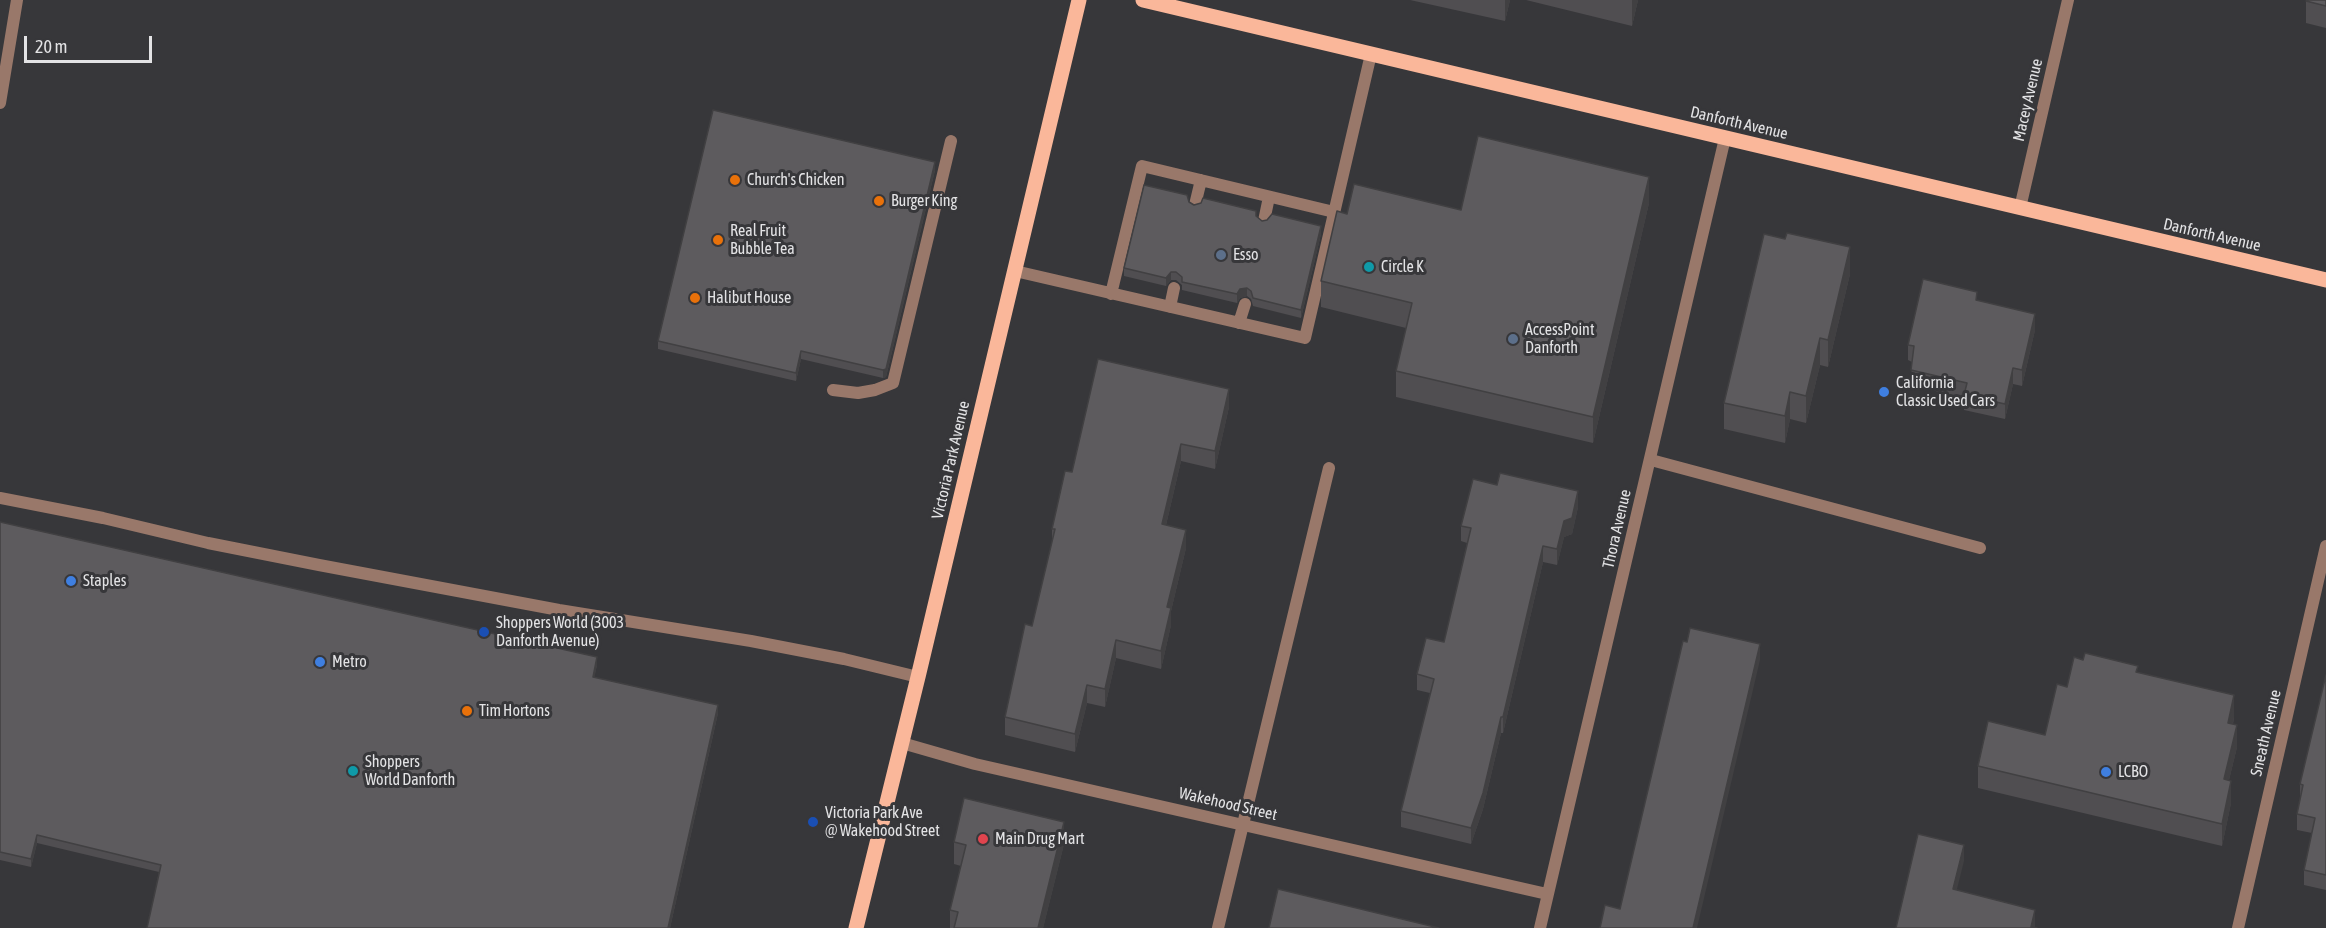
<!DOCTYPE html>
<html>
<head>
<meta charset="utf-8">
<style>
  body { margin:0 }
  #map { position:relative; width:2326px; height:928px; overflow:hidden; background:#37373a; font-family:"Asap Condensed",sans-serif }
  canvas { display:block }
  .scale { position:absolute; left:24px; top:36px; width:128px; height:27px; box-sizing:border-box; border:3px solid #e3e3e5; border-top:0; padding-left:8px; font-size:18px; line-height:21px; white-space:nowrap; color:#e3e3e5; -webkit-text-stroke:4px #37373a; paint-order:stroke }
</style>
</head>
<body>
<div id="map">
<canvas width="2326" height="928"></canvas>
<div class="scale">20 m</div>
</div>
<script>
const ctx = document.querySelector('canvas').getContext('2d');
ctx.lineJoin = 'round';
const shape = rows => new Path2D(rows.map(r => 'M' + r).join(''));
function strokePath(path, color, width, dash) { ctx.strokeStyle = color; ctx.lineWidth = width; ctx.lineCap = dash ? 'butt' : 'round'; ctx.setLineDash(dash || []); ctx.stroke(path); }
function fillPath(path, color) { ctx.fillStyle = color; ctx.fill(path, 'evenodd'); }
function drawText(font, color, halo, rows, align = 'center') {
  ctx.font = font + ' "Asap Condensed",sans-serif'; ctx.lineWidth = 6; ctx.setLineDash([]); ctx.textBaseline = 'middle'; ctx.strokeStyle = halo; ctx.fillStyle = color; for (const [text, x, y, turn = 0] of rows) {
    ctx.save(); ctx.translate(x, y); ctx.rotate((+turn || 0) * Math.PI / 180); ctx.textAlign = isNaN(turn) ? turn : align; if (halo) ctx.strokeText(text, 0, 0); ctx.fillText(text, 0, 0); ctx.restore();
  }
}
const service = shape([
  [0,103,17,0],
  [1195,205,1201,180],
  [1264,221,1269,197],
  [1015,271,1305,338,1371,54],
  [1111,294,1142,166,1334,212],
  [1170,307,1174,288],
  [1239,323,1245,304],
  [833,390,858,393,875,390,893,383,951,141],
  [1651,460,1980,548],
  [0,498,103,518,208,543,319,565,559,610,751,641,844,659,918,677],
  [1218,928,1329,468]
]);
const minor = shape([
  [2020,208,2068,0],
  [902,743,975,764,1547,894],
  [1540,928,1725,138],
  [2238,928,2326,546]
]);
const primary = shape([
  [1143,0,2326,280],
  [856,928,918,677,1079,0]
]);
const wall = shape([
  [1410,0,1510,0,1505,21],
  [1526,0,1638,0,1632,26],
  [2326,0,2326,28,2306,23,2306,1],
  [935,170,886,377,883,378,801,359,796,381,658,349,658,341],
  [1649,203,1593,443,1396,397,1396,371,1406,328,1321,307,1321,281,1347,214],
  [1194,205,1256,216,1262,221,1321,234,1301,318,1253,306,1251,299,1247,296,1240,298,1237,303,1182,290,1182,285,1176,280,1171,280,1166,286,1124,276,1124,268],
  [1785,239,1850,274,1828,367,1820,365,1806,423,1790,419,1785,443,1724,429,1724,403],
  [1977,301,2035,330,2022,386,2013,384,2005,419,1964,410,1964,398,1911,385,1912,362,1908,360,1908,345],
  [1229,407,1215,469,1181,461,1166,525,1186,548,1171,611,1171,625,1161,669,1116,658,1105,707,1087,703,1075,752,1005,735,1005,717,1032,626,1052,544,1052,529,1072,472],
  [1497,485,1578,507,1572,534,1564,537,1557,565,1543,562,1503,733,1501,733,1483,809,1471,844,1401,827,1401,811,1430,693,1417,690,1417,674,1444,642,1467,543,1461,541,1461,526],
  [0,522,597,665,594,677,718,713,670,928,147,928,159,872,37,843,31,867,0,860],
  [2138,672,2234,717,2233,724,2237,747,2229,780,2231,803,2222,846,1978,788,1978,766,2045,735,2067,687],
  [2326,675,2326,890,2304,885,2304,870,2312,833,2297,830,2297,814,2300,800,2300,784],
  [954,842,1064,844,1043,928,950,928,950,910,961,866,954,864]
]);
const shadedWall = shape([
  [1505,0,1510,0,1505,21],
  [1632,0,1638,0,1632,26],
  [935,162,935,170,886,377,883,378,883,370],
  [1649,177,1649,203,1593,443,1593,417],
  [1321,226,1321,234,1301,318,1301,310],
  [1850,247,1850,274,1828,367,1828,340],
  [1171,272,1171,280,1166,286,1166,278],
  [1247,288,1247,296,1240,298,1237,303,1237,294,1240,289],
  [2035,314,2035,330,2022,386,2022,370],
  [1820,338,1820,365,1806,423,1806,396],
  [801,351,801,359,796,381,796,373],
  [2013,368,2013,384,2005,419,2005,404],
  [1229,389,1229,407,1215,469,1215,451],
  [1790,392,1790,419,1785,443,1785,416],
  [1181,444,1181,461,1162,542,1162,524],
  [1578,491,1578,507,1572,534,1564,537,1557,565,1557,549,1564,521],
  [1186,530,1186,548,1171,611,1171,625,1161,669,1161,651,1167,607],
  [1543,546,1543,562,1503,733,1503,717],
  [1116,640,1116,658,1105,707,1105,689],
  [1760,644,1760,660,1697,928,1693,928],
  [597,657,597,665,593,685,593,677],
  [1087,685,1087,703,1075,752,1075,734],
  [2234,695,2234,717,2228,745,2228,723],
  [718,705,718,713,670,928,668,928],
  [1501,717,1501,733,1483,809,1471,844,1471,828],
  [2237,725,2237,747,2224,801,2224,779],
  [2231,781,2231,803,2222,846,2222,824],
  [1064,822,1064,844,1043,928,1038,928],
  [37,835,37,843,31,867,31,859],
  [1964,845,1964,861,1953,905,1953,889],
  [2035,910,2035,928,2031,928]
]);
const building = shape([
  [2307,0,2326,0,2326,6,2306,1,2307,0],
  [713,110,935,162,886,369,883,370,801,351,796,373,658,341,713,110],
  [1478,136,1649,177,1593,417,1396,371,1412,303,1321,281,1337,211,1347,214,1354,184,1461,210,1478,136],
  [1144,185,1187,195,1189,202,1194,205,1201,203,1203,198,1256,211,1256,216,1262,221,1267,220,1272,214,1321,226,1301,310,1253,298,1251,291,1247,288,1240,289,1237,294,1182,282,1182,277,1176,272,1171,272,1166,278,1124,268,1144,185],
  [1787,233,1850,247,1828,340,1820,338,1806,396,1790,392,1785,416,1724,403,1764,234,1785,239,1787,233],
  [1923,279,1977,292,1976,300,2035,314,2022,370,2013,368,2005,404,1964,395,1967,383,1911,370,1914,346,1908,345,1923,279],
  [1098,359,1229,389,1215,451,1181,444,1162,524,1186,530,1167,607,1171,608,1161,651,1116,640,1105,689,1087,685,1075,734,1005,717,1025,624,1032,626,1055,529,1052,529,1065,471,1072,472,1098,359],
  [1500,473,1578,491,1572,518,1564,521,1557,549,1543,546,1503,717,1501,717,1483,793,1471,828,1401,811,1434,679,1417,674,1426,638,1444,642,1471,528,1461,526,1473,479,1497,485,1500,473],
  [0,522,597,657,593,677,718,705,668,928,147,928,161,865,37,835,31,859,0,852,0,522],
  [1690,628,1760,644,1693,928,1600,928,1605,905,1620,909,1683,641,1687,642,1690,628],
  [2085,653,2138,666,2136,672,2234,695,2228,723,2237,725,2224,779,2231,781,2222,824,1978,766,1988,721,2045,735,2057,684,2067,687,2074,657,2083,660,2085,653],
  [2326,675,2326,875,2304,870,2315,818,2297,814,2303,785,2300,784,2326,675],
  [964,798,1064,822,1038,928,954,928,958,912,950,910,966,845,954,842,964,798],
  [1918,834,1964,845,1953,889,2035,910,2031,927,2037,928,1896,928,1918,834],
  [1278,889,1439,928,1269,928,1278,889]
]);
const markers = [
  [735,180,6,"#e8710a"],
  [879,201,6,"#e8710a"],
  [718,240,6,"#e8710a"],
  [1221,255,6,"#5c6f8a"],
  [1369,267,6,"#0f9aa8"],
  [695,298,6,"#e8710a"],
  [1513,339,6,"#5c6f8a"],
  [1884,392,6,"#3f7fe0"],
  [71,581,6,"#3f7fe0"],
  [484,632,6,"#1a4fb4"],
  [320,662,6,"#3f7fe0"],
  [467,711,6,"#e8710a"],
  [353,771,6,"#0f9aa8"],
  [2106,772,6,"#3f7fe0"],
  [813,822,6,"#1a4fb4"],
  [983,839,6,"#e0444e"]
];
const streetNames = [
  ["Macey Avenue",2028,100,-77],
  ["Danforth Avenue",1739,123,13],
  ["Danforth Avenue",2212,235,13],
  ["Victoria Park Avenue",951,460,-77],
  ["Thora Avenue",1617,529,-77],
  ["Sneath Avenue",2266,733,-77],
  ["Wakehood Street",1228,804,13]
];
const poiNames = [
  ["Church's Chicken",747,180],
  ["Burger King",891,201],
  ["Real Fruit",730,231],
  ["Bubble Tea",730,249],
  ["Esso",1233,255],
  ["Circle K",1381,267],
  ["Halibut House",707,298],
  ["AccessPoint",1525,330],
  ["Danforth",1525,348],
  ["California",1896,383],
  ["Classic Used Cars",1896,401],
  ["Staples",83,581],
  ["Shoppers World (3003",496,623],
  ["Danforth Avenue)",496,641],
  ["Metro",332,662],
  ["Tim Hortons",479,711],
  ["Shoppers",365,762],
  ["World Danforth",365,780],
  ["LCBO",2118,772],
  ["Victoria Park Ave",825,813],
  ["@ Wakehood Street",825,831],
  ["Main Drug Mart",995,839]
];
strokePath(service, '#99786a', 12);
strokePath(minor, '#99786a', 12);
strokePath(primary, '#fab79a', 15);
fillPath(wall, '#504e51');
fillPath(shadedWall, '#414042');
fillPath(building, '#5d5b5e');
strokePath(building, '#414042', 1.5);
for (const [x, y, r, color] of markers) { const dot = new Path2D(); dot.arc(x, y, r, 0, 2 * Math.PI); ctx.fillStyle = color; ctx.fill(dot); strokePath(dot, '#37373a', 2); }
drawText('16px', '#e3e3e5', '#37373a', streetNames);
drawText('16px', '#e3e3e5', '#37373a', poiNames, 'left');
</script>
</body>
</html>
